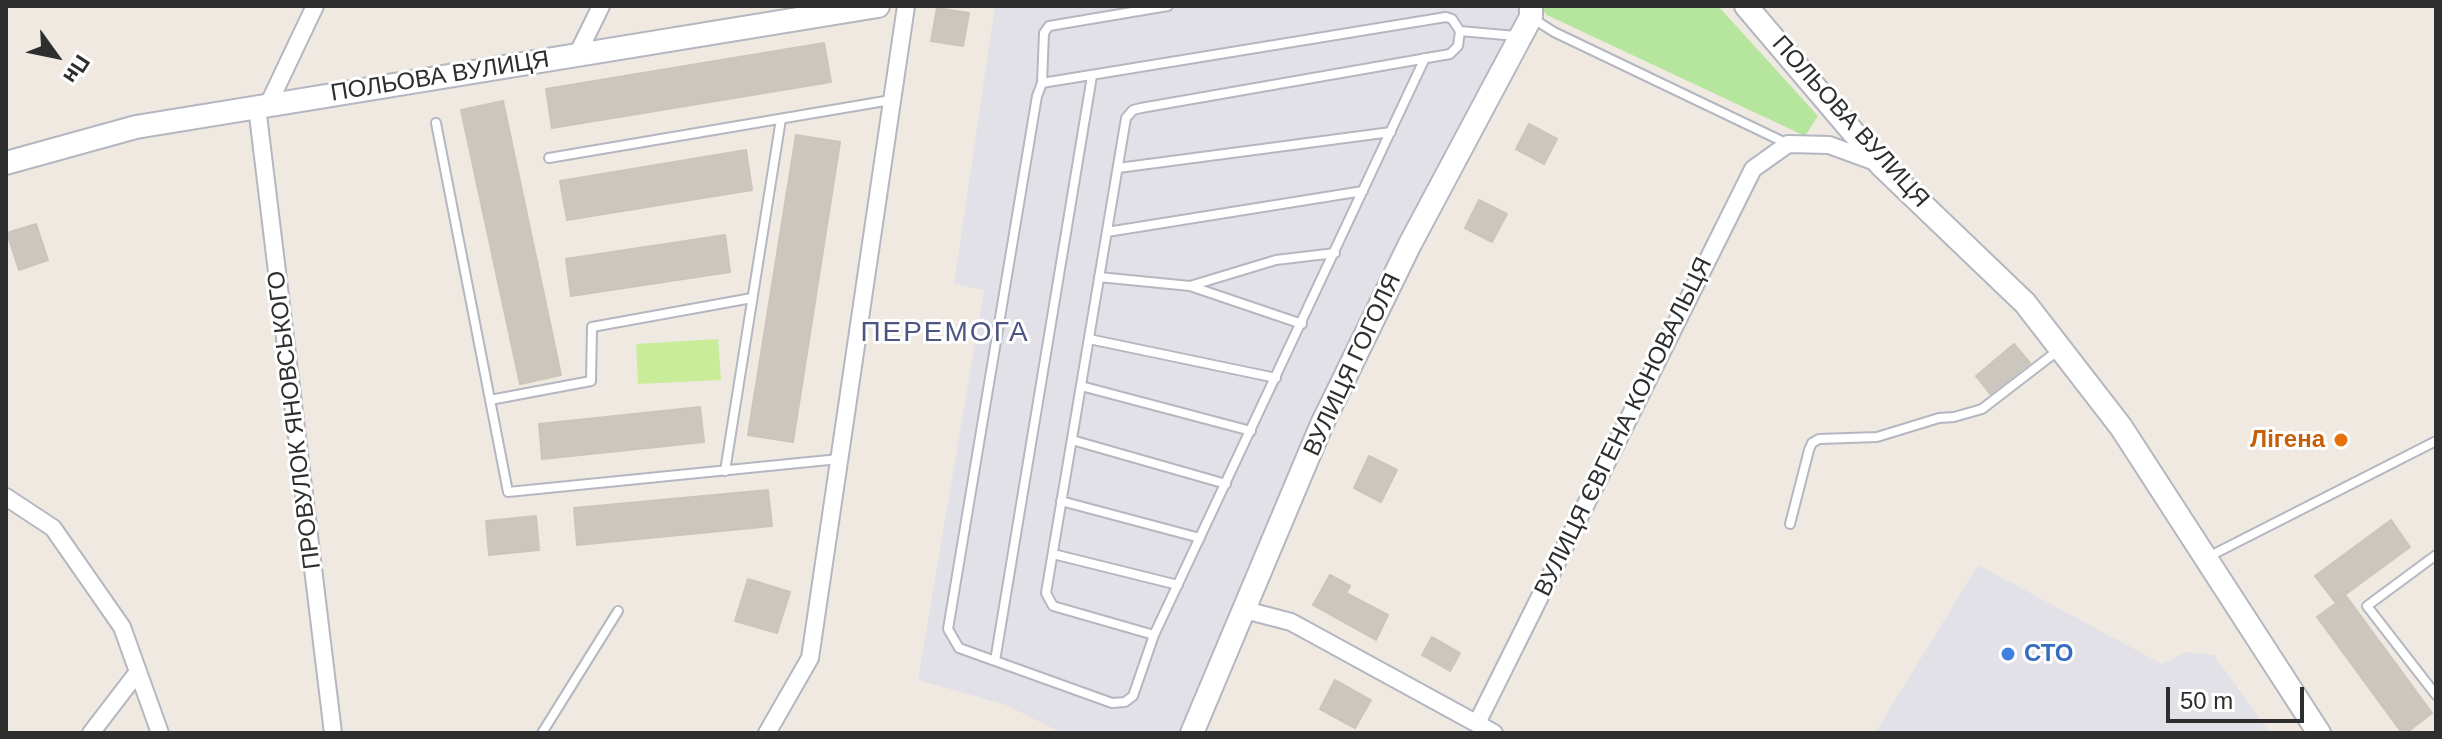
<!DOCTYPE html>
<html>
<head>
<meta charset="utf-8">
<style>
  body { margin:0 }
  #map { position:relative; width:2442px; height:739px; overflow:hidden; background:#efe9e1; font-family:Helvetica,sans-serif }
  canvas { display:block }
  .frame { position:absolute; inset:0; border:8px solid #2e2e2e; pointer-events:none }
  .north { position:absolute; left:16px; top:16px; width:80px; height:80px; -webkit-text-stroke:6px #fff; paint-order:stroke; rotate:123deg; font-size:22px; font-weight:700; line-height:32px; text-align:center; color:#2e2e2e }
  .north::after { content:''; display:block; margin:auto; width:28px; height:36px; background:#2e2e2e; clip-path:polygon(50% 0,100% 100%,50% 72%,0 100%) }
  .scale { position:absolute; left:2166px; top:687px; width:138px; height:36px; box-sizing:border-box; border:4px solid #2e2e2e; border-top:0; padding-left:10px; font-size:24px; line-height:28px; white-space:nowrap; color:#2e2e2e; -webkit-text-stroke:6px #fff; paint-order:stroke }
</style>
</head>
<body>
<div id="map">
<canvas width="2442" height="739"></canvas>
<div class="frame"></div>
<div class="north">Пн</div>
<div class="scale">50 m</div>
</div>
<script>
const ctx = document.querySelector('canvas').getContext('2d');
ctx.lineJoin = 'round';
function fillPath(path, color) { ctx.fillStyle = color; ctx.fill(path, 'evenodd'); }
const shape = rows => new Path2D(rows.map(r => 'M' + r).join(''));
function strokePath(path, color, width, dash) { ctx.strokeStyle = color; ctx.lineWidth = width; ctx.lineCap = dash ? 'butt' : 'round'; ctx.setLineDash(dash || []); ctx.stroke(path); }
function drawText(font, color, halo, rows, align = 'center') {
  ctx.font = font + ' Helvetica,sans-serif'; ctx.lineWidth = 6; ctx.setLineDash([]); ctx.textBaseline = 'middle'; ctx.strokeStyle = halo; ctx.fillStyle = color; for (const [text, x, y, turn = 0] of rows) {
    ctx.save(); ctx.translate(x, y); ctx.rotate((+turn || 0) * Math.PI / 180); ctx.textAlign = isNaN(turn) ? turn : align; if (halo) ctx.strokeText(text, 0, 0); ctx.fillText(text, 0, 0); ctx.restore();
  }
}
const industrial = shape([
  [995,6,1521,6,1522,15,1233,609,1180,733,1062,733,1006,705,918,680,984,290,954,284],
  [1978,565,2162,664,2187,652,2214,655,2270,733,1875,733]
]);
const green = shape([
  [1539,6,1718,6,1818,116,1805,136,1547,15]
]);
const pitch = shape([
  [718,339,721,380,638,384,636,344]
]);
const building = shape([
  [937,8,969,13,963,46,931,41,937,8],
  [824,43,831,82,552,128,546,89,824,43],
  [503,101,561,375,520,384,461,110,503,101],
  [1529,124,1557,139,1544,164,1516,149,1529,124],
  [796,135,840,142,793,442,748,435,796,135],
  [746,150,752,190,567,220,560,181,746,150],
  [1479,200,1507,214,1492,242,1465,228,1479,200],
  [36,224,48,260,19,270,7,233,36,224],
  [725,235,730,272,571,296,566,259,725,235],
  [2014,344,2030,363,1990,394,1976,376,2014,344],
  [700,407,704,442,542,459,539,424,700,407],
  [1369,456,1397,470,1381,502,1354,488,1369,456],
  [768,490,772,526,577,545,574,508,768,490],
  [536,516,539,550,489,555,486,521,536,516],
  [2391,520,2410,547,2335,602,2315,576,2391,520],
  [1330,575,1350,586,1346,593,1388,615,1376,640,1313,605,1330,575],
  [748,579,790,592,777,633,735,621,748,579],
  [2346,596,2432,713,2406,733,2402,733,2317,617,2346,596],
  [1432,637,1460,653,1450,671,1422,655,1432,637],
  [1335,680,1371,700,1355,728,1320,709,1335,680]
]);
const lane = shape([
  [1532,18,1554,32,1788,144],
  [1425,58,1154,635,1133,696,1125,702,1112,703,959,648,948,629,1037,96,1042,83,1446,17,1452,19,1460,31],
  [1042,83,1044,33,1049,26,1168,6],
  [436,123,508,492,839,459],
  [549,158,891,100],
  [1118,168,1391,132],
  [1107,232,1363,191],
  [1099,277,1190,286,1302,324],
  [1190,286,1276,260,1335,253],
  [1089,339,1276,378],
  [1081,386,1251,431],
  [490,400,591,381,592,327,752,298],
  [1072,440,1226,484],
  [725,471,781,119],
  [1061,501,1200,538],
  [1790,524,1809,450,1812,443,1819,439,1877,437,1939,418,1954,417,1982,409,2060,349],
  [1053,554,1178,585],
  [2436,555,2367,606,2436,695],
  [2206,558,2436,441],
  [1154,635,1053,606,1046,593,1126,118,1133,110,1141,108,1450,54,1458,46,1460,31,1516,36],
  [995,661,1092,76],
  [542,733,618,611]
]);
const street = shape([
  [577,55,601,6],
  [268,105,315,6],
  [257,107,333,733],
  [6,497,53,528,122,627,160,733],
  [1245,610,1291,622,1494,733],
  [1477,723,1753,169,1788,144,1829,145,1881,164],
  [91,733,137,673],
  [767,733,810,658,906,6]
]);
const secondary = shape([
  [1746,6,1881,165,2025,303,2121,427,2319,733],
  [6,163,136,127,878,6],
  [1192,733,1322,424,1410,244,1531,17,1531,6]
]);
const markers = [
  [2341,440,8,"#e8710a"],
  [2008,654,8,"#3f7fe0"]
];
const streetNames = [
  ["ПОЛЬОВА ВУЛИЦЯ",440,77,-9],
  ["ПОЛЬОВА ВУЛИЦЯ",1850,122,48],
  ["ВУЛИЦЯ ГОГОЛЯ",1353,365,-65],
  ["ПРОВУЛОК ЯНОВСЬКОГО",295,420,-97],
  ["ВУЛИЦЯ ЄВГЕНА КОНОВАЛЬЦЯ",1624,427,-64]
];
const foodNames = [
  ["Лігена",2325,440]
];
const shopNames = [
  ["СТО",2024,654]
];
const quarterNames = [
  ["ПЕРЕМОГА",945,333]
];
fillPath(industrial, '#e3e1e8');
fillPath(green, '#b6e59e');
fillPath(pitch, '#c9ec9a');
fillPath(building, '#cbc7bf');
strokePath(building, '#cbc5ba', 2);
strokePath(lane, '#b4b7c1', 12);
strokePath(street, '#b4b7c1', 20);
strokePath(secondary, '#b4b7c1', 26);
strokePath(lane, '#fff', 8);
strokePath(street, '#fff', 16);
strokePath(secondary, '#fff', 22);
for (const [x, y, r, color] of markers) { const dot = new Path2D(); dot.arc(x, y, r, 0, 2 * Math.PI); ctx.fillStyle = color; ctx.fill(dot); strokePath(dot, '#fff', 3); }
drawText('24px', '#2e2e2e', '#fff', streetNames);
drawText('bold 24px', '#c56008', '#fff', foodNames, 'right');
drawText('bold 24px', '#366cbe', '#fff', shopNames, 'left');
ctx.letterSpacing = '2px';
drawText('28px', '#4d5680', '#fff', quarterNames);
ctx.letterSpacing = '0px';
</script>
</body>
</html>
